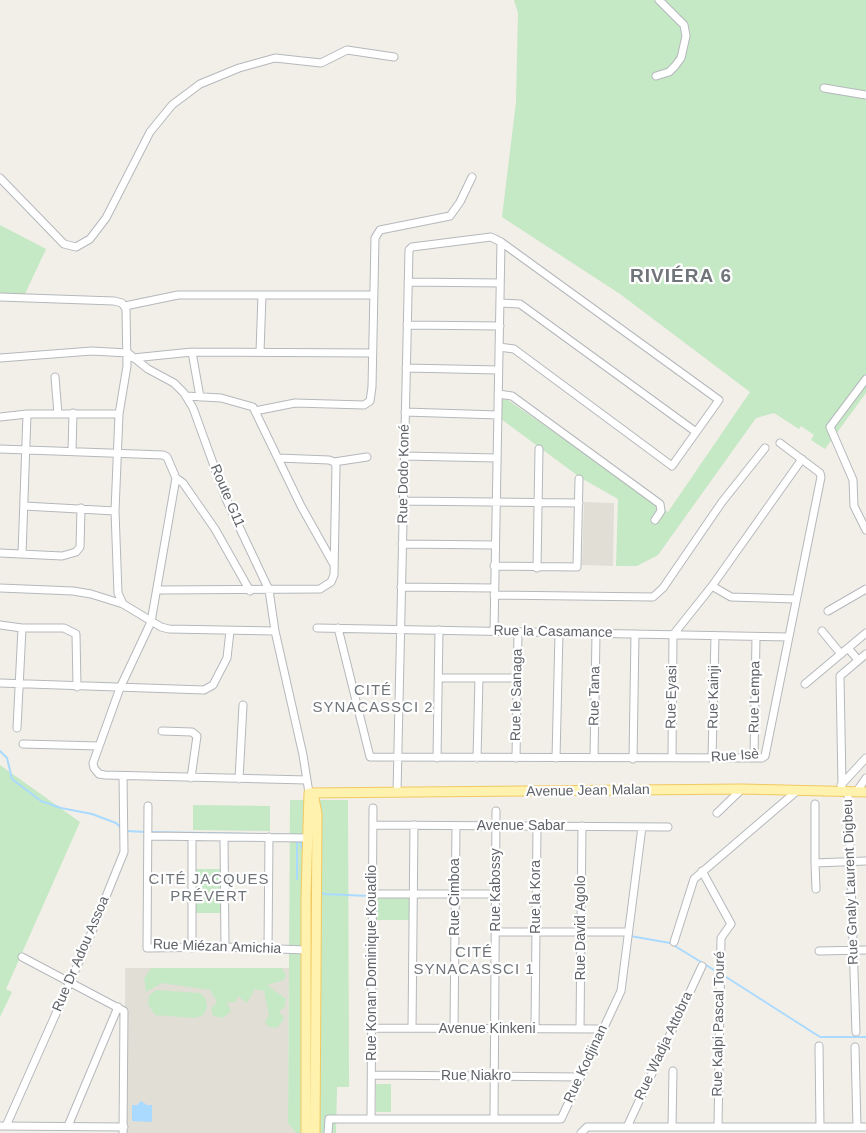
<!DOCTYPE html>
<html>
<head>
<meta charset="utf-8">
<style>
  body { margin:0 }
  canvas { display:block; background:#f1efe8 }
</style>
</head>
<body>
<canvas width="866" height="1133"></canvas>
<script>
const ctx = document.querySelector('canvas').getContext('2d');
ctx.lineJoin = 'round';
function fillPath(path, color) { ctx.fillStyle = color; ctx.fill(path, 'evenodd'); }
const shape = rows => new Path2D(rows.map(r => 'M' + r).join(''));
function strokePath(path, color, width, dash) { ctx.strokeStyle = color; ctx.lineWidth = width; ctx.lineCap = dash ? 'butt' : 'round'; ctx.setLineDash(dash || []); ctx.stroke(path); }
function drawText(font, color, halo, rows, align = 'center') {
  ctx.font = font + ' Arial,sans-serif'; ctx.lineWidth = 4.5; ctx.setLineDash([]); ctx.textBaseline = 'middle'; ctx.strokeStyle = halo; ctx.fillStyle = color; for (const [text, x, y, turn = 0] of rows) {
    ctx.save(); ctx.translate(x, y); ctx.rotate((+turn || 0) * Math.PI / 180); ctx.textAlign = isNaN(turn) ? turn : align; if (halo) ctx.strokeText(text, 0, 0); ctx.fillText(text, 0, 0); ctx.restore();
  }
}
const education = shape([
  [584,502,614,503,613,566,582,565],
  [125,968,289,968,288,1123,296,1133,125,1133]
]);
const green = shape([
  [514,0,866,0,866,393,825,449,811,440,814,435,801,426,799,429,774,413,756,418,658,555,637,566,616,566,618,499,581,478,501,419,501,399,508,400,668,512,750,392,620,294,502,217,516,102,518,13],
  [0,225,46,249,24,296,0,293],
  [0,765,80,822,6,989,12,992,0,1017],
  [290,800,348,800,349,1087,337,1087,336,1133,296,1133,288,1123],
  [193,805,270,806,270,831,193,830],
  [194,869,221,869,222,913,194,913],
  [375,897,409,897,409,920,375,920],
  [151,968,282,968,286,975,284,980,267,985,286,999,284,1008,279,1011,284,1019,277,1028,269,1027,265,1022,269,1015,264,991,255,989,247,1003,238,996,236,1002,227,1002,231,1011,223,1018,213,1016,211,1008,217,1002,210,990,162,983,146,992,144,979],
  [156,990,200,993,206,999,207,1008,203,1015,195,1018,155,1015,148,1004,149,996],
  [376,1084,391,1084,391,1112,376,1112]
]);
const water = shape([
  [141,1101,147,1105,152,1105,152,1122,132,1121,132,1105,137,1105]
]);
const stream = shape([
  [0,751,7,758,12,779,41,801,61,808,92,814,116,823,122,829],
  [126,831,146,832],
  [151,832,204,833],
  [208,833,298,835],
  [299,839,303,851],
  [297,841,297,879],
  [320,892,324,894,369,896],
  [630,936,670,943,719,973],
  [723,975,820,1037,866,1037]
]);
const minor = shape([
  [656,76,669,72,675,66,681,58,686,36,684,25,659,0],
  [824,88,866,95],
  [0,178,64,244,76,247,90,239,106,218,150,132,172,105,200,84,239,68,275,58,321,63,347,50,394,57],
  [408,282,500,283],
  [0,297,114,301,122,303,126,309,127,366,119,414,115,511,118,593,123,604],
  [500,303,520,304,696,432],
  [125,306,178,295,373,295],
  [407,325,500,326],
  [192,352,200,397],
  [260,352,262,295],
  [0,358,92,351,128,353,148,369,174,383,184,393,193,408,226,499,269,590,275,631,303,755,309,793],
  [133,358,192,352,372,353],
  [406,368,498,370],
  [55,377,58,414],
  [866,379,830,427,853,480,854,506,866,530],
  [498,394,512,396,660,504,661,511,655,520],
  [186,396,221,398,253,407,301,506,333,563],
  [255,411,295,403,364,405,370,401,372,387,375,238,380,230,450,216,460,202,472,177],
  [405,412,498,415],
  [0,417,27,414,119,414],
  [0,449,163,455,167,457,176,478],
  [72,451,73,413],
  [404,456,496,458],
  [334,462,367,457],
  [403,501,579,503],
  [24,506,115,511],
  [402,544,495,545],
  [0,553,62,556,76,552,80,547,81,508],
  [22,554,27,414],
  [494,566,577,567,579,479],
  [537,568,539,449],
  [712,586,731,597,796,599],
  [401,587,494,588],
  [0,588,73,591,91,594,123,604,161,627,169,629,275,631],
  [158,590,320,589,331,582,334,575,336,466,334,462,329,460,278,458],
  [250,591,215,529,183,483,176,478,151,622,120,688,93,763,94,768,99,774,105,775,307,780],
  [494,595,653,597,663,588,722,502,765,448],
  [828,611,866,589],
  [0,625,22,628,17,728],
  [22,628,64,628,76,634,77,687],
  [317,628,789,637],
  [338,628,370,757,762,758,765,756,821,477,820,473,780,443],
  [494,631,501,242],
  [822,631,841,654],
  [848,648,858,660],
  [439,678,518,678],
  [0,683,204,690,213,685,227,658,230,631],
  [805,684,866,633],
  [162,731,192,732,197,736,191,778],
  [23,744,99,746],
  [437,758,439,630],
  [477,758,479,678],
  [516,758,518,632],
  [556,758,559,633],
  [594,758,596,633],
  [672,758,673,635,712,586,802,459],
  [712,758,715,636],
  [754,758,756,637],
  [633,759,635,634],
  [239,779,243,705],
  [841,785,866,758],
  [842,785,840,676,866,654],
  [848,791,856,1032],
  [857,791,866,778],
  [397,793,409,250,412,247,491,237,501,242,719,400,672,466,514,349,499,347],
  [815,804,815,863,866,861],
  [148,806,147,948,225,947,306,950],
  [717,813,742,789],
  [373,825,668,827],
  [148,836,307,838],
  [224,837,225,947],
  [815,863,816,889],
  [702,871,731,924,721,938,718,1127],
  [373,894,495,894],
  [495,932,628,932],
  [674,942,694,879,798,790],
  [192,948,192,837],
  [268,948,269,837],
  [819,951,866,950],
  [22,957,124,1011,123,1133],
  [372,1028,601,1029],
  [412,1028,414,825],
  [454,1028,456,826],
  [535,1029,537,826],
  [580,1029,582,826],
  [819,1046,820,1127],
  [855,1047,857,1127],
  [372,1075,580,1077],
  [371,1118,373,808],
  [494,1119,496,811],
  [0,1126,124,1127],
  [6,1126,86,946,124,852,123,776],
  [68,1126,118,1007],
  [627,1127,702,966],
  [672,1127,673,1071],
  [328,1133,329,1119,561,1119,621,991,642,827],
  [581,1133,587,1127,866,1127]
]);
const major = shape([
  [309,793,742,789,866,792],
  [309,793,314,798,317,814,315,1133],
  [306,1133,306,896,309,793]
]);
const streetNames = [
  ["Rue Dodo Koné",404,474,-89],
  ["Route G11",227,496,67],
  ["Rue la Casamance",553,632,1],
  ["Rue le Sanaga",517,695,-89],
  ["Rue Tana",595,696,-89],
  ["Rue Eyasi",672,697,-89],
  ["Rue Kainji",714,697,-89],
  ["Rue Lempa",755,697,-89],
  ["Rue Isè",735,756,-4],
  ["Avenue Jean Malan",588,791,-1],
  ["Avenue Sabar",521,826],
  ["Rue Gnaly Laurent Digbeu",851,882,-92],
  ["Rue Kabossy",496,890,-90],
  ["Rue Cimboa",455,897,-90],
  ["Rue la Kora",536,897,-90],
  ["Rue David Agolo",581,928,-90],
  ["Rue Miézan Amichia",217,947,2],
  ["Rue Dr Adou Assoa",81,954,-67],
  ["Rue Konan Dominique Kouadio",372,963,-90],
  ["Rue Kalpi Pascal Touré",719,1024,-89],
  ["Avenue Kinkeni",487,1029],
  ["Rue Wadja Attobra",664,1046,-65],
  ["Rue Kodjinan",586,1064,-65],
  ["Rue Niakro",476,1076]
];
const neighbourhoodNames = [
  ["CITÉ",373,691],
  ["SYNACASSCI 2",373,708],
  ["CITÉ JACQUES",209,880],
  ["PRÉVERT",209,897],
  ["CITÉ",474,953],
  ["SYNACASSCI 1",474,970]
];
const districtNames = [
  ["RIVIÉRA 6",681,277]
];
fillPath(education, '#e1ded6');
fillPath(green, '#c5e8c5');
fillPath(water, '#aadaff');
strokePath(stream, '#aadaff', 2);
strokePath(minor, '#b5b8bc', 9);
strokePath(major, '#f2c960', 11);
strokePath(minor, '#fff', 7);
strokePath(major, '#fff2af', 9);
drawText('14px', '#5f6368', '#fff', streetNames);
ctx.letterSpacing = '1px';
drawText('15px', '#70757a', '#fff', neighbourhoodNames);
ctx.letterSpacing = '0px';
ctx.letterSpacing = '1px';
drawText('bold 19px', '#70757a', '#fff', districtNames);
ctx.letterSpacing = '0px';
</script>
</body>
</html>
